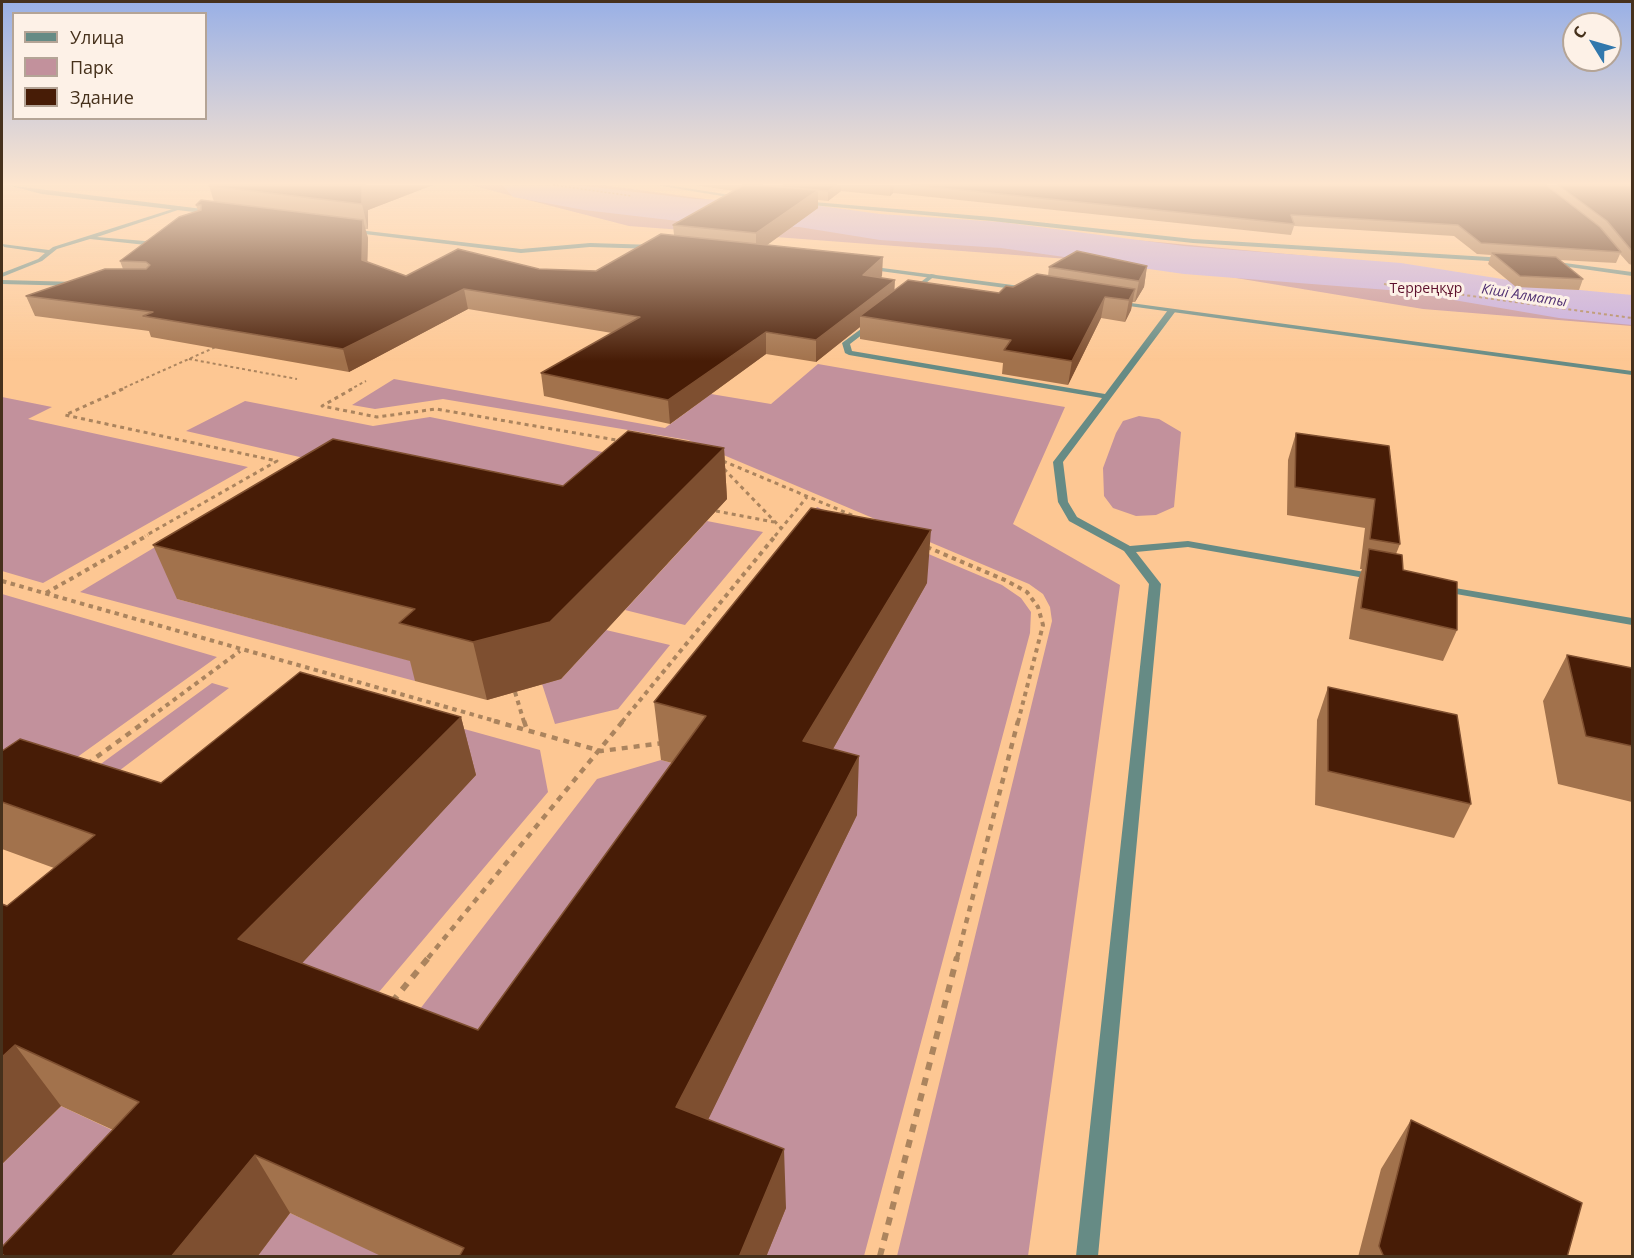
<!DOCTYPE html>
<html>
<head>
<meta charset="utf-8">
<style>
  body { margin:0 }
  #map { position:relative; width:1634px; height:1258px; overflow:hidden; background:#fdc793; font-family:"Open Sans",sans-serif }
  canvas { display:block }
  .frame { position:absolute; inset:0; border:3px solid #46311c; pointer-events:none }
  .legend { position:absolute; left:12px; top:12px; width:195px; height:108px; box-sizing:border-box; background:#fdf1e7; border:2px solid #b4a496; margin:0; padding:8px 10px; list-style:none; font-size:18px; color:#46311c }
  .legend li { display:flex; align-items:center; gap:12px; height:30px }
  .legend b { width:30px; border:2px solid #b4a496 }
  .north { position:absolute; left:1562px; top:12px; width:60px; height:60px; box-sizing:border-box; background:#fdf1e7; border:2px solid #b4a496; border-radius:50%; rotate:307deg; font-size:16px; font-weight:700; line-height:24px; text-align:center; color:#46311c }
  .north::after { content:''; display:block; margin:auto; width:21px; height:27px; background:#3278ad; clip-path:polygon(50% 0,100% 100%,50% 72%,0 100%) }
</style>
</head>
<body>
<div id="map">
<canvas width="1634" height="1258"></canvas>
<div class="frame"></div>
<ul class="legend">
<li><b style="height:8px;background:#668b85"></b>Улица</li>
<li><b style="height:16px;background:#c2919c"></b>Парк</li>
<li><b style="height:16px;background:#471c06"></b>Здание</li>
</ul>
<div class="north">С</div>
</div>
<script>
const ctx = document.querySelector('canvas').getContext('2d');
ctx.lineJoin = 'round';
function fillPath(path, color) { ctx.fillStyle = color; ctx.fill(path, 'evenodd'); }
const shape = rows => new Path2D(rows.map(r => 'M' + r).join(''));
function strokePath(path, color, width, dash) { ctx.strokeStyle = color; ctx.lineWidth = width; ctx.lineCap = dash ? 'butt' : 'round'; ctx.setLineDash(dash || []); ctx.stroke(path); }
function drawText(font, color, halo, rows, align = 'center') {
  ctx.font = font + ' "Open Sans",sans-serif'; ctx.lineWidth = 6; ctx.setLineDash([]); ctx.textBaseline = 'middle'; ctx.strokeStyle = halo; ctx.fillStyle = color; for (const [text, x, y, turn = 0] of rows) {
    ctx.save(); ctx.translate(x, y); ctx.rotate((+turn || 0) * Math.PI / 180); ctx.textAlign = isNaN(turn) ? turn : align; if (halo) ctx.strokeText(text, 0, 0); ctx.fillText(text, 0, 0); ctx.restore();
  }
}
const green = shape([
  [470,185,604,185,734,203,1341,259,1439,271,1514,292,1632,297,1632,326,1423,309,1230,277,1068,259,629,226],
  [818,364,1065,407,1013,524,1120,585,1028,1256,897,1256,1052,621,1050,607,1043,594,1029,584,688,440,443,399,375,409,352,405,394,379,665,428,711,394,771,404],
  [2,397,52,407,28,419,248,467,43,583,2,571],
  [245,401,373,426,430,417,701,472,177,599,431,666,415,681,80,592,304,458,186,431],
  [1139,416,1159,419,1181,432,1174,507,1156,515,1136,516,1113,508,1104,496,1103,468,1116,433,1123,421],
  [817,507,1002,585,1021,598,1031,612,1030,633,864,1256,766,1256,685,1167,804,800,812,560,780,553],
  [707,521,763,532,685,625,625,610],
  [2,594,217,657,2,811],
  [606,630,670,645,618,709,555,724,542,684,561,679],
  [212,683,229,688,75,804,54,798],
  [356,699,540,750,548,792,346,1031,268,1000],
  [661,760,711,774,498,1091,390,1048,597,779],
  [61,1106,180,1162,97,1256,2,1256,2,1164],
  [290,1213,383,1256,257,1256]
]);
const river = shape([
  [502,185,576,185,695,199,799,203,880,214,1001,222,1184,246,1401,263,1559,288,1632,295,1632,325,1559,318,1401,291,1184,274,1001,248,880,240,799,227,695,223,584,210,513,197,502,185]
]);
const pathFar5 = shape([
  [553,185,632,196]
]);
const pathFar4 = shape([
  [1384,284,1632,318],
  [189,359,297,379],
  [119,390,218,346],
  [349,390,366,381]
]);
const pathFar3 = shape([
  [123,389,65,415,277,461,145,536],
  [352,389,322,406,377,417,436,409,622,441],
  [723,461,854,516],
  [724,469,782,529],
  [716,511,774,522],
  [775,536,807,497]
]);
const pathFar2 = shape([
  [927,547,1007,581,1027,592,1038,607,1043,625,1018,722],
  [2,581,499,722],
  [46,593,148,535],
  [515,692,524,722],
  [144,722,240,651],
  [622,722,776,535]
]);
const pathFar1 = shape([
  [494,721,601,751,664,743],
  [524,721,527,730],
  [87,764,146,721],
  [428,958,623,721],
  [957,958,1018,721]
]);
const path = shape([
  [392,1002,429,957],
  [880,1256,957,957]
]);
const lane = shape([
  [179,207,184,208,97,237,145,241,160,236,162,239,146,245,90,239,57,249,42,261,2,277,2,273,38,259,45,253,4,247,2,244,49,250,53,247,179,207],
  [931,274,936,275,912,294,908,294,908,292,931,274],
  [2,280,78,282,81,284,78,286,2,284,2,280],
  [1168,310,1175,312,1063,462,1068,502,1077,517,1130,546,1188,541,1376,574,1382,577,1376,580,1188,547,1136,552,1161,584,1098,1256,1076,1256,1149,584,1124,551,1069,521,1058,502,1053,462,1102,398,849,355,845,353,842,343,873,320,877,322,876,324,850,344,852,351,1105,394,1168,310],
  [1443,586,1632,618,1632,625,1439,591,1437,589,1439,587,1443,586]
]);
const street = shape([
  [7,185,211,210,214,212,211,214,42,194,7,185],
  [655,185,668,185,743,197,740,199,655,185],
  [802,201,992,217,1193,239,1505,258,1508,260,1505,262,1193,243,992,221,800,204,802,201],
  [350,229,521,249,590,243,655,245,658,247,655,249,590,247,521,253,348,232,350,229],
  [1550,261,1632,272,1632,276,1548,264,1547,263,1550,261],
  [867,266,1028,287,1031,289,1028,291,865,269,865,267,867,266],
  [1116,301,1632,371,1632,375,1114,304,1114,302,1116,301]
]);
const wall = shape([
  [433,185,368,210,368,229,365,229,368,238,367,262,406,276,539,269,596,271,674,235,673,225,734,191,694,185,1632,185,1632,265,1629,264,1620,254,1616,263,1559,260,1583,279,1579,290,1516,287,1488,264,1491,255,1477,254,1454,236,1294,226,1291,235,893,193,890,196,841,191,828,201,818,200,818,208,767,245,882,276,881,277,895,290,999,293,1013,287,1048,276,1049,267,1147,266,1144,287,1135,302,1132,302,1131,310,1125,322,1101,318,1068,385,1002,374,1003,363,860,339,860,327,816,362,766,354,670,424,544,396,541,373,612,333,468,309,349,372,151,337,149,331,35,316,26,296,123,269,120,261,198,211,196,205,214,202,209,186],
  [1296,433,1389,446,1400,544,1396,554,1403,570,1457,630,1443,661,1349,639,1358,580,1362,569,1360,569,1365,528,1287,515,1288,460],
  [724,448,727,499,561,679,487,700,415,681,410,661,177,599,153,545,563,486],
  [927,583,833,749,857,815,708,1119,786,1208,766,1257,383,1257,290,1213,257,1257,2,1256,2,1247,113,1130,61,1106,2,1164,2,904,7,906,54,868,2,849,2,751,161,783,461,717,476,775,302,963,478,1030,672,763,661,760,654,702],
  [1567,655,1632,668,1632,802,1558,784,1543,701],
  [1328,687,1471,804,1454,838,1315,805,1317,720],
  [1411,1120,1567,1257,1358,1257,1381,1169]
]);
const shadedWall = shape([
  [365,185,433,185,368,210,368,229,362,204,362,186],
  [767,185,786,185,767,195],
  [836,185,841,185,841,191,828,201,828,191],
  [892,185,894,185,893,193,890,196,890,186],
  [818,190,818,208,756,253,756,233],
  [363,220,368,238,367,279,362,260],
  [883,257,882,276,863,295,863,275],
  [1147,266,1144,287,1135,302,1139,281],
  [895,280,894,299,860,316,860,327,816,362,816,340],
  [464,289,468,309,349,372,343,349],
  [1135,289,1131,310,1125,322,1129,300],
  [1105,297,1101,318,1068,385,1072,361],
  [766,332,766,354,670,424,668,400],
  [724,448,727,499,561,679,487,700,473,642],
  [931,530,927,583,804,800,803,741],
  [461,717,476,775,268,1000,238,939],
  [859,756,857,815,685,1167,676,1107],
  [15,1045,61,1106,2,1164,2,1057],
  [784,1149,786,1208,766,1257,739,1257],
  [255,1155,290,1213,257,1257,171,1257]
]);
const building = shape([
  [210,185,365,185,362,186,362,204,209,186,210,185],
  [744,185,755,185,818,190,756,233,673,225,744,185],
  [784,185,836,185,828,191,781,187,784,185],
  [912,185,1546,185,1600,227,1621,252,1481,243,1458,225,1291,215,1294,224,912,185],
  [1558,185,1632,185,1632,251,1607,221,1558,185],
  [201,200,363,220,362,260,406,276,458,249,539,269,596,271,661,234,883,257,863,275,895,280,816,340,766,332,668,400,541,373,640,317,464,289,343,349,143,316,153,312,26,296,105,269,146,269,150,265,146,262,120,261,179,217,201,210,201,205,196,205,201,200],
  [1077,251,1147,266,1139,281,1049,267,1077,251],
  [1492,253,1556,257,1583,279,1520,276,1492,253],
  [1037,274,1135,289,1129,300,1105,297,1072,361,1004,350,1011,340,860,316,908,280,999,293,1006,286,1013,287,1037,274],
  [628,431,724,448,550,622,473,642,399,623,415,609,153,545,333,439,563,486,628,431],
  [1296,433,1389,446,1400,544,1370,539,1375,499,1295,487,1296,433],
  [811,508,931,530,803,741,859,756,676,1107,784,1149,739,1257,459,1257,464,1248,255,1155,171,1257,6,1257,2,1254,2,1247,139,1102,15,1045,2,1057,2,904,7,906,95,835,2,802,2,751,20,739,161,783,300,672,461,717,238,939,478,1030,706,716,654,702,811,508],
  [1369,549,1402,555,1403,570,1457,582,1457,630,1361,608,1369,549],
  [1567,655,1632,668,1632,746,1586,736,1567,655],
  [1328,687,1457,715,1471,804,1328,771,1328,687],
  [1411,1120,1582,1203,1567,1257,1384,1257,1379,1246,1411,1120]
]);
const farParknames = [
  ["Терреңқұр",1426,289]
];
const farWaternames = [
  ["Кіші Алматы",1524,296,9]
];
fillPath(green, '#c2919c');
fillPath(river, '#c2aae2');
strokePath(pathFar5, '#ab845e', 1.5, [2, 2]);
strokePath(pathFar4, '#ab845e', 2, [3, 3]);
strokePath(pathFar3, '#ab845e', 3, [4, 4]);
strokePath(pathFar2, '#ab845e', 4, [4.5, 4.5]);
strokePath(pathFar1, '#ab845e', 4.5, [6, 6]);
strokePath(path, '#ab845e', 6, [8, 8]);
fillPath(lane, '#668b85');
fillPath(street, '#668b85');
fillPath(wall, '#a2724c');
fillPath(shadedWall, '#7e4f30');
fillPath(building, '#471c06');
strokePath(building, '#7e4f30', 1.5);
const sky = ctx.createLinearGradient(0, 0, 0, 361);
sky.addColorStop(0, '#99b0e6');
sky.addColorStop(0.51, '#fee6ce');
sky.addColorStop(1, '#fee6ce00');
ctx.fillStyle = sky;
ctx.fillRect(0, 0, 1634, 361);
drawText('14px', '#5d102c', '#fdf1e7', farParknames);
drawText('italic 14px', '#503072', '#fdf1e7', farWaternames);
</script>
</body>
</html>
